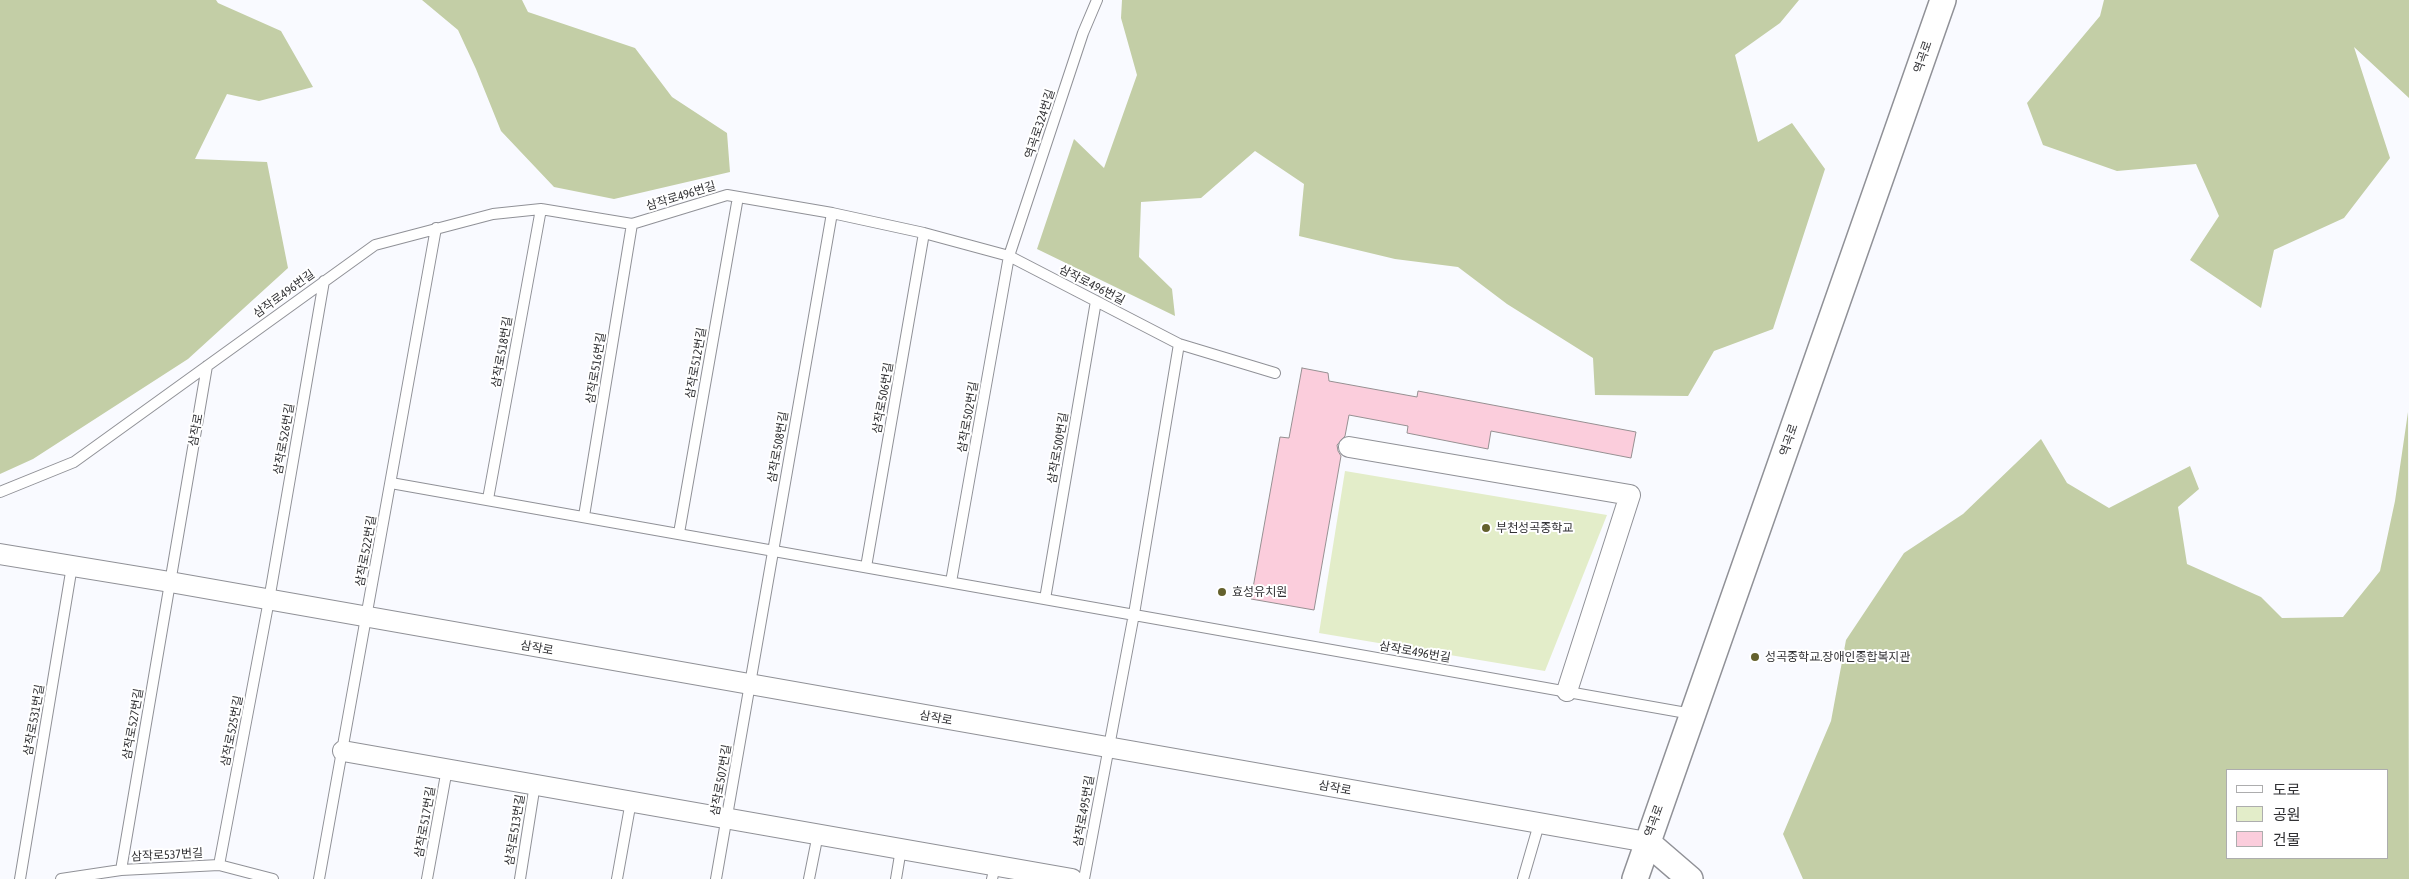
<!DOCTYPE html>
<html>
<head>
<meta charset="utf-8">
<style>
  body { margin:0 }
  #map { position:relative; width:2409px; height:879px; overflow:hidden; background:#f9faff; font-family:"Asap Condensed","Noto Sans KR",sans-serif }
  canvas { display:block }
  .legend { position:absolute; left:2226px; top:769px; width:162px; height:90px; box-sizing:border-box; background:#fff; border:1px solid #adadae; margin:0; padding:6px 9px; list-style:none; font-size:15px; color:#313134 }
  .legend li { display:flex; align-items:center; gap:10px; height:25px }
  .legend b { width:25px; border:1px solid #adadae }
</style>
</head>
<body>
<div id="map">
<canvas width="2409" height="879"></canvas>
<ul class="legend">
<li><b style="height:6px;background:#fff"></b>도로</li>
<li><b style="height:14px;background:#e3edc9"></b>공원</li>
<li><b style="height:14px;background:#fbcddc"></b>건물</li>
</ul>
</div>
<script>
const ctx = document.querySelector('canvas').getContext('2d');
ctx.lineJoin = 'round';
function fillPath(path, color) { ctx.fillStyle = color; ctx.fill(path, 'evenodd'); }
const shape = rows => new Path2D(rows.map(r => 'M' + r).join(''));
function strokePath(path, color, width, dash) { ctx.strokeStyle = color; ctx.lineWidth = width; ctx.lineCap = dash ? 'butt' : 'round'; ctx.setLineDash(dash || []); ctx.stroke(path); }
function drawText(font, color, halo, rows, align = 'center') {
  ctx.font = font + ' "Asap Condensed","Noto Sans KR",sans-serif'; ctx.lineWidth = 4; ctx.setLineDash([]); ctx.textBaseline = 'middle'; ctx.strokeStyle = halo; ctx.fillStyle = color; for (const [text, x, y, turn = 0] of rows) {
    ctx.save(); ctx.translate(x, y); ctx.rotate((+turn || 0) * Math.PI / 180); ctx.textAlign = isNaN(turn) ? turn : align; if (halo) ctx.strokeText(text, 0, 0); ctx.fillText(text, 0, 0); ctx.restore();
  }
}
const green = shape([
  [1345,471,1607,515,1545,671,1319,633]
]);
const forest = shape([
  [0,0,216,0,218,3,281,31,313,87,259,101,227,94,195,159,267,162,288,268,188,359,33,459,0,474],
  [422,0,522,0,528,12,635,48,672,97,727,133,730,172,614,199,554,187,501,131,476,69,458,30],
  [1122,0,1799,0,1780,23,1735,55,1758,142,1792,123,1825,169,1773,329,1714,351,1688,396,1595,395,1593,358,1507,304,1458,267,1395,259,1299,236,1304,184,1255,151,1201,198,1141,202,1139,257,1172,289,1175,316,1037,249,1074,139,1104,168,1137,75,1121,18],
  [2104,0,2409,0,2409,98,2354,47,2390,158,2344,218,2274,250,2261,308,2190,260,2219,216,2196,164,2117,171,2043,145,2027,103,2100,16],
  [2408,412,2409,879,1803,879,1783,834,1831,721,1846,640,1904,553,1963,514,2041,439,2067,483,2109,508,2190,466,2199,489,2178,507,2187,564,2261,597,2282,618,2343,617,2380,571,2395,501],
  [2228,770,2388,770,2388,858,2228,858]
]);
const building = shape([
  [1302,368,1328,373,1329,381,1417,397,1418,391,1636,432,1631,458,1491,431,1488,449,1407,433,1408,426,1349,415,1345,436,1337,445,1338,451,1341,456,1314,610,1251,599,1280,437,1289,438,1302,368]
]);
const service = shape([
  [391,483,1692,714],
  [0,492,74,462,375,245,493,214,541,209,632,224,727,195,832,213,924,233,1009,256,1179,344,1275,373],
  [488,499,541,209],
  [584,516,632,224],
  [679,533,738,197],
  [866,567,924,233],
  [951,582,1009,256,1083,33,1097,0],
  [1045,599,1096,301],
  [219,865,269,600,324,281],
  [121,870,207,366],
  [20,879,72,566],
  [61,879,121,870,219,865,273,879],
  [319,879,436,228],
  [427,879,447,769],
  [520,879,535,784],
  [617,879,631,801],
  [716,879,832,213],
  [809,879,818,834],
  [896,879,901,849],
  [992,879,995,866],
  [1084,879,1134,614,1179,344],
  [1523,879,1539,824]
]);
const minor = shape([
  [1349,447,1630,495,1567,691],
  [0,554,170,582,1647,842],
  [343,751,1072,879]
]);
const tertiary = shape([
  [1647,842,1690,879],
  [1635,879,1943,0]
]);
const markers = [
  [1486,528,5,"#64612d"],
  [1222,592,5,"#64612d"],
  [1755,657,5,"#64612d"]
];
const streetNames = [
  ["역곡로",1923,57,-71],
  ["역곡로324번길",1040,124,-72],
  ["삼작로496번길",681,196,-17],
  ["삼작로496번길",1092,285,27],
  ["삼작로496번길",284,294,-36],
  ["삼작로518번길",502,352,-80],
  ["삼작로512번길",696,363,-80],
  ["삼작로516번길",596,368,-81],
  ["삼작로506번길",883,398,-80],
  ["삼작로502번길",968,417,-80],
  ["삼작로",196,430,-80],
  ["삼작로526번길",284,439,-80],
  ["역곡로",1789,440,-71],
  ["삼작로508번길",778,447,-80],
  ["삼작로500번길",1058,448,-80],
  ["삼작로522번길",366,551,-80],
  ["삼작로",537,648,10],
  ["삼작로496번길",1415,652,10],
  ["삼작로",936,718,10],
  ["삼작로531번길",34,720,-80],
  ["삼작로527번길",133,724,-80],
  ["삼작로525번길",232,731,-79],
  ["삼작로507번길",721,780,-80],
  ["삼작로",1335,788,10],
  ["삼작로495번길",1084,811,-80],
  ["역곡로",1654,821,-70],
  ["삼작로517번길",425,822,-80],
  ["삼작로513번길",515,830,-81],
  ["삼작로537번길",167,855,-3]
];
const poiNames = [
  ["부천성곡중학교",1496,528],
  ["효성유치원",1232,592],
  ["성곡중학교.장애인종합복지관",1765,657]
];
fillPath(green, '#e3edc9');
fillPath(forest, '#c3cea6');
fillPath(building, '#fbcddc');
strokePath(building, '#969092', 1);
strokePath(service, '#909197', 12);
strokePath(minor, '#909197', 22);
strokePath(tertiary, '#909197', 28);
strokePath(service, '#fff', 10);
strokePath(minor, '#fff', 20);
strokePath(tertiary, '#fff', 25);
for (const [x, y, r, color] of markers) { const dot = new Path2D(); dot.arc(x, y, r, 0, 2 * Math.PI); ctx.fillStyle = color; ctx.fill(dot); strokePath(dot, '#fff', 2); }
drawText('12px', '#313134', '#fff', streetNames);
drawText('12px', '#313134', '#fff', poiNames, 'left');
</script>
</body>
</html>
